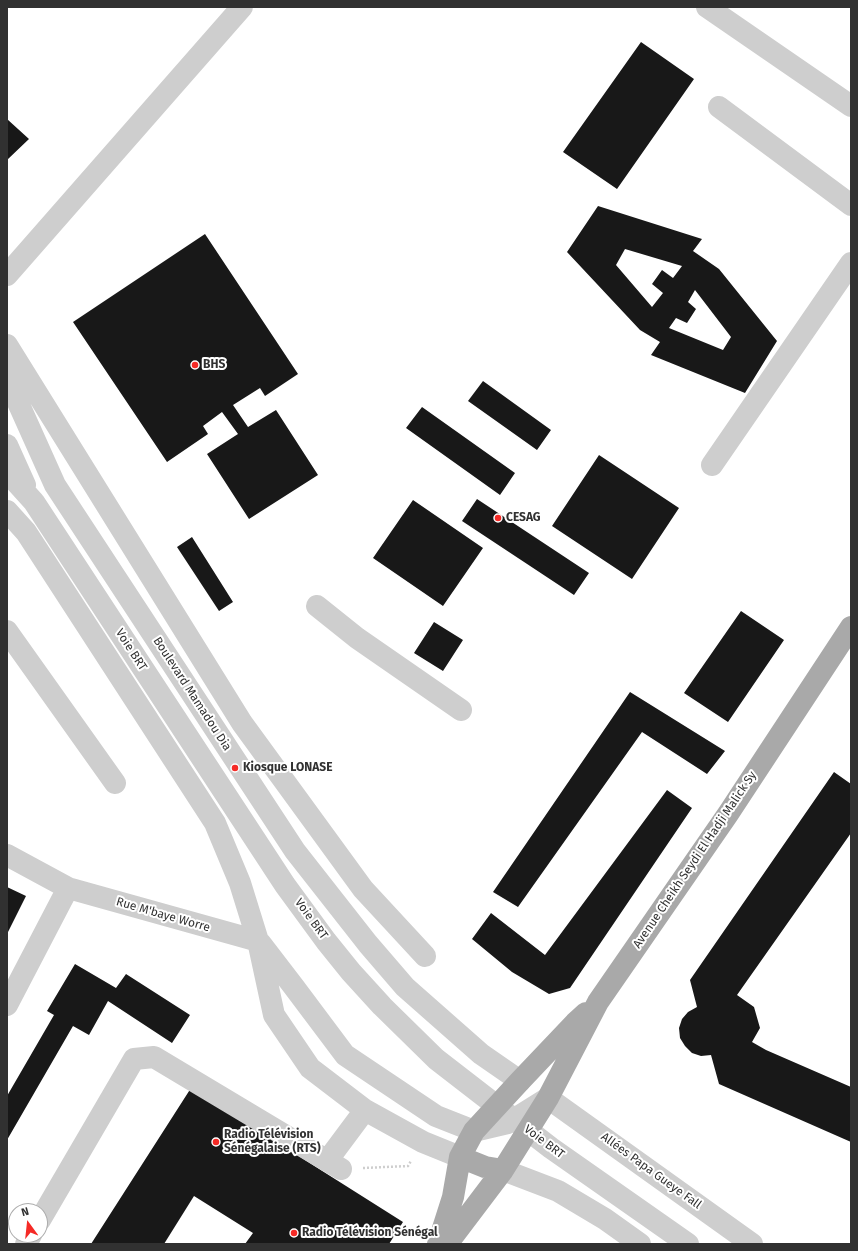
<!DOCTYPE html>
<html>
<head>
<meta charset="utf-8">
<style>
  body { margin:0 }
  #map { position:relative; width:858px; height:1251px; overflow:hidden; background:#fff; font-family:"Fira Sans",sans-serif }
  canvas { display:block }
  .frame { position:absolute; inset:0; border:8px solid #313131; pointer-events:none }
  .north { position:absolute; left:8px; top:1203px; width:40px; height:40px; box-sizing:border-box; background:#fff; border:1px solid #adadad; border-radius:50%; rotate:345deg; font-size:11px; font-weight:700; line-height:16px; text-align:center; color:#313131 }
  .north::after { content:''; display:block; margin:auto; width:14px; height:18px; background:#f52a26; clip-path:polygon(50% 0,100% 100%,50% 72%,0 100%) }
</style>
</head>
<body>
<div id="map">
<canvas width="858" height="1251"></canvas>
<div class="frame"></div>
<div class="north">N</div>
</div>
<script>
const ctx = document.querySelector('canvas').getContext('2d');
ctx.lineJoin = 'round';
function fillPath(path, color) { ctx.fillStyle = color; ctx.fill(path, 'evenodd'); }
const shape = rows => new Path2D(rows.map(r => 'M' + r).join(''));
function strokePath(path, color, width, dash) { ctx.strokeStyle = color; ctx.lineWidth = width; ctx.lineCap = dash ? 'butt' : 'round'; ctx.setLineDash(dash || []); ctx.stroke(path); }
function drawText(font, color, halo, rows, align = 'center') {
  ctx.font = font + ' "Fira Sans",sans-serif'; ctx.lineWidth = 4; ctx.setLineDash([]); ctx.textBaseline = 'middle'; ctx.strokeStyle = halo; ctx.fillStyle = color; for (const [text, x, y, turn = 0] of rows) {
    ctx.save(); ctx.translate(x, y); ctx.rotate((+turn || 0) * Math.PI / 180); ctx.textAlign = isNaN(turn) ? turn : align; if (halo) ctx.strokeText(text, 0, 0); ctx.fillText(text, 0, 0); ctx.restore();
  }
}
const building = shape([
  [641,42,694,79,617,189,563,152],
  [7,119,29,139,7,160],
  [598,206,702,239,693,251,719,269,777,341,745,393,651,355,660,342,640,330,567,252],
  [625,249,682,266,673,278,662,270,652,284,663,293,652,307,616,265],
  [695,290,731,337,723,350,669,328,676,318,687,323,696,309,688,302],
  [205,234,298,374,265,396,260,388,233,405,248,427,276,410,318,475,249,519,207,454,238,434,222,412,203,426,208,434,167,462,73,322],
  [483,381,551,430,537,450,468,401],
  [422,407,515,473,500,495,406,428],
  [599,455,679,508,632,579,552,526],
  [477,499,589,573,574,595,462,521],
  [413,500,483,548,443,606,373,558],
  [192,537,233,602,219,611,177,547],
  [741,611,784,640,728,722,684,693],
  [434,622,463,640,443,671,414,653],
  [630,692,725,751,707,774,642,732,518,907,493,892],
  [834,772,851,784,851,833,737,995,754,1007,760,1028,752,1042,766,1050,851,1087,851,1142,719,1084,711,1055,701,1056,692,1053,685,1046,680,1038,679,1028,682,1019,688,1012,697,1007,690,980],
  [667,790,692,808,570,988,549,994,512,972,472,939,491,913,545,955],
  [7,887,26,896,7,934],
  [75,964,116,988,126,974,190,1015,172,1043,108,1001,89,1035,73,1026,7,1140,7,1096,54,1015,47,1011],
  [191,1088,403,1222,389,1244,245,1244,253,1233,194,1196,164,1244,91,1244]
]);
const path = shape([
  [363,1168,408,1166,411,1161]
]);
const minor = shape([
  [707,7,851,106],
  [719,107,851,205],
  [7,275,242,7],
  [7,345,242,723,363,889,425,956],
  [7,378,55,485,295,851,368,944,405,987,481,1054,520,1081],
  [7,445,25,485],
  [712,465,851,263],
  [7,472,34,502,285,885,326,941,351,972,382,1006,436,1059,551,1148,688,1244],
  [7,511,26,532,215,823,240,883,258,941,274,1015,310,1068,365,1110,423,1142,460,1157],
  [317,606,357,638,461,710],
  [7,631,115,783],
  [7,855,68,888,258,941],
  [261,944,294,987,345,1055,436,1116,474,1131,508,1123,548,1098,752,1244],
  [7,1005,68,888],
  [327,1161,365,1110],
  [503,1170,558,1191,605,1219,640,1244],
  [40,1220,134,1059,154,1057,341,1169],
  [26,1244,31,1235]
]);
const major = shape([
  [460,1157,485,1167,503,1170],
  [438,1244,453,1197,460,1157,474,1131,520,1081,575,1023,586,1013],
  [447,1244,503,1170,548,1098,598,1002,728,814,851,627]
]);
const markers = [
  [195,365,4,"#f52a26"],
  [498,518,4,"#f52a26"],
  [235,768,4,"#f52a26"],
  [216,1142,4,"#f52a26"],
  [294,1233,4,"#f52a26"]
];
const poiNames = [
  ["BHS",203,365],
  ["CESAG",506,518],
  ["Kiosque LONASE",243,768],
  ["Radio Télévision",224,1135],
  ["Sénégalaise (RTS)",224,1149],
  ["Radio Télévision Sénégal",302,1233]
];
const streetNames = [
  ["Voie BRT",131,650,57],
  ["Boulevard Mamadou Dia",192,694,57],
  ["Avenue Cheikh Seydi El Hadji Malick Sy",695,860,-56],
  ["Rue M'baye Worre",163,915,16],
  ["Voie BRT",311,919,54],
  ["Voie BRT",544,1142,37],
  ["Allées Papa Gueye Fall",651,1171,36]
];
fillPath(building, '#181818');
strokePath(path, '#cecece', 2.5, [2, 2]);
strokePath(minor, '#cecece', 22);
strokePath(major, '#a9a9a9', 22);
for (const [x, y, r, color] of markers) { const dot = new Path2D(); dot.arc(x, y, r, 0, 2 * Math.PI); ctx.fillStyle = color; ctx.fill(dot); strokePath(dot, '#fff', 1.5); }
drawText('bold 12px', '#313131', '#fff', poiNames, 'left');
drawText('12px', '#313131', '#fff', streetNames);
</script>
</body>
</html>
